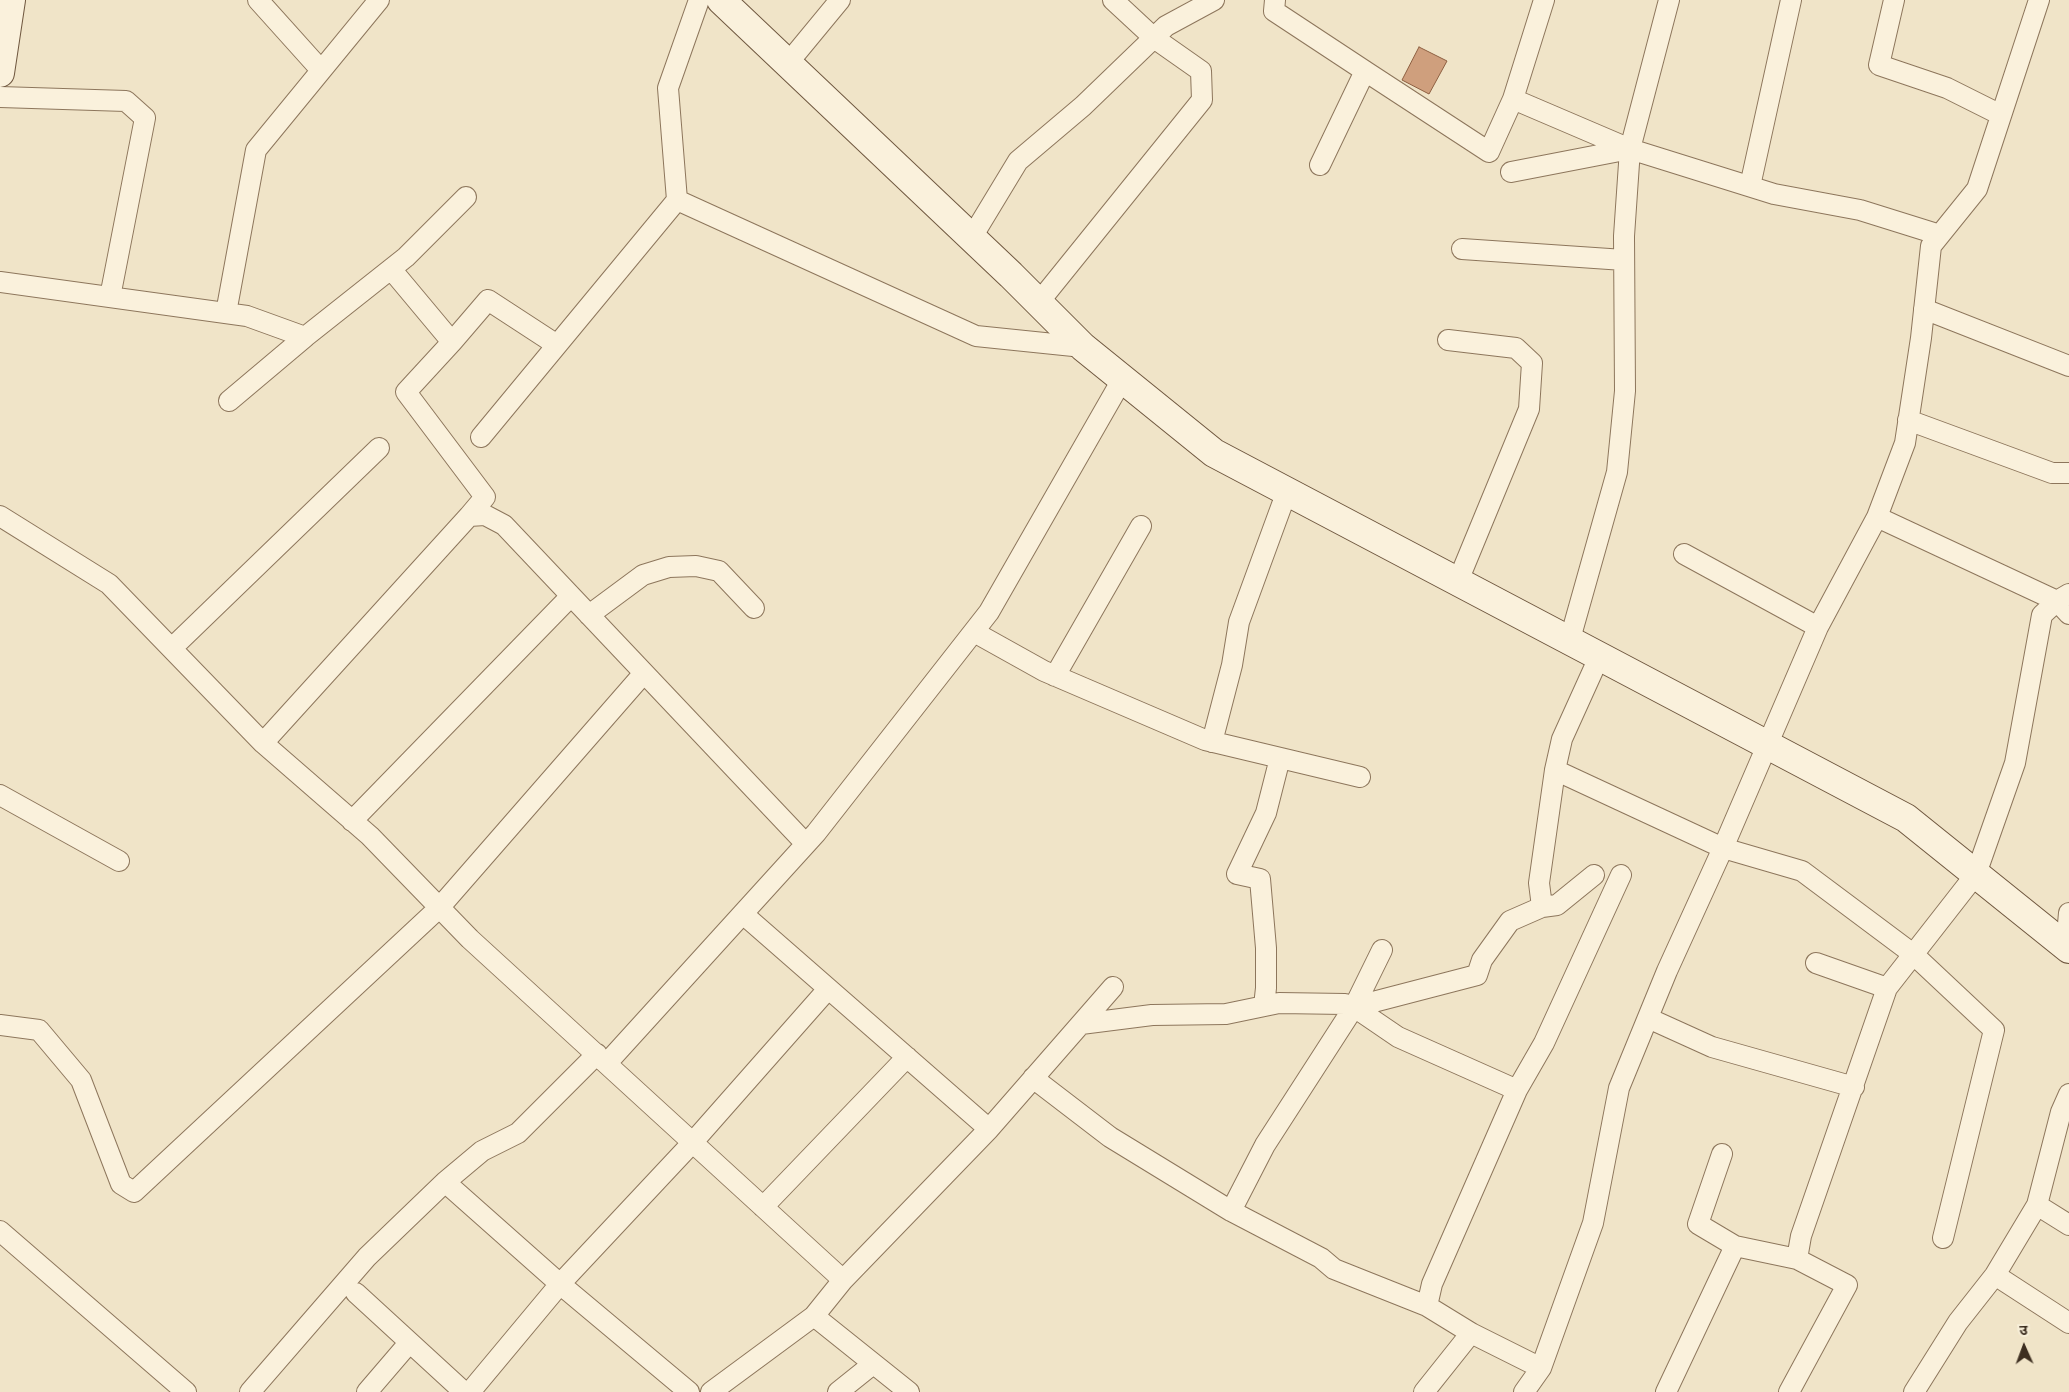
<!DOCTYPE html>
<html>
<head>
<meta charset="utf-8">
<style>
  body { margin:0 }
  #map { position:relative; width:2069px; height:1392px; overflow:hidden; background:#f0e4c8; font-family:Georgia,"Noto Sans Devanagari",serif }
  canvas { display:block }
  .north { position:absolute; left:1999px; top:1322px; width:50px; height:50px; -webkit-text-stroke:4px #f7eed8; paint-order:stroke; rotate:358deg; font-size:14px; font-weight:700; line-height:20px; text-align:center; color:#3d2e20 }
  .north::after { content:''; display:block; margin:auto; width:18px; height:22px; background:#3d2e20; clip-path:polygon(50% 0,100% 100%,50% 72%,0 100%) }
</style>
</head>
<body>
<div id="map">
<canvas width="2069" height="1392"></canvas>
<div class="north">उ</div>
</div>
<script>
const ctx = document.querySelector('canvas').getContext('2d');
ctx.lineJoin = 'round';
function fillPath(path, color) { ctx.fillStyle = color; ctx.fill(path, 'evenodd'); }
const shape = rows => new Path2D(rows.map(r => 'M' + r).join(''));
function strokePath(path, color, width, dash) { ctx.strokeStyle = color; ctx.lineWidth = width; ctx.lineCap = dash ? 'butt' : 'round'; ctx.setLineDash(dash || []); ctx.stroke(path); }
const building = shape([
  [1419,47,1447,61,1429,94,1402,80,1419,47]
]);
const street = shape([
  [258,0,320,69],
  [1275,0,1274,11,1365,71],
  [1544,0,1513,99,1630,149,1774,194,1860,210,1940,235],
  [1894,0,1879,65,1947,88,2001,115],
  [788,63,840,0],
  [0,97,126,101,145,118,110,297],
  [1320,165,1365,71,1489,152,1513,99],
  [1511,172,1630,149],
  [1750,186,1791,0],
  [677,200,976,336,1083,347],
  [972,237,1018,161,1083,106,1166,26,1214,0],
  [1462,249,1624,260],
  [391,269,452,342,406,392,485,497,469,516],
  [0,282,247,316,305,337,406,257,466,197],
  [1039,302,1202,100,1201,71,1154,38,1113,0],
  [1924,309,2069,366],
  [226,313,256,150,379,0],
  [1448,340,1516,348,1532,363,1529,409,1458,581],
  [452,342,488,300,557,345],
  [229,401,305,337],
  [1908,420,2052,473,2069,473],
  [481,437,677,200,668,88,699,0],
  [0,516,109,584,263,743,370,836,470,939,843,1280,814,1316,909,1392],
  [1877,517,2057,601,2069,614],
  [1684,554,1818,627],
  [589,615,643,575,669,567,696,566,719,571,754,608],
  [974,632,1044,671,1205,740,1360,777],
  [1570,639,1617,472,1625,391,1624,236,1630,149,1669,0],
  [172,648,379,448],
  [1055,676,1141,526],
  [1212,742,1232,665,1239,622,1287,491],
  [263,743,469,516,485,515,504,525,806,844],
  [1555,770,1723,848,1802,871,1913,954,1994,1030,1943,1238],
  [0,795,119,861],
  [352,821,571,596],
  [1542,907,1539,883,1555,770,1562,739,1600,655],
  [743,914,989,1129],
  [2066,947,2069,913],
  [1816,963,1887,988],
  [1264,1006,1266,988,1266,948,1260,879,1237,874,1266,813,1280,758],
  [1354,1007,1477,975,1482,960,1510,921,1542,907,1557,905,1594,875],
  [1648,1018,1712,1047,1854,1087],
  [1081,1024,1152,1015,1226,1014,1279,1003,1345,1004,1354,1007,1398,1037,1517,1090],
  [0,1025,39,1030,81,1080,121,1184,134,1192,439,908,644,673],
  [607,1063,816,833,989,612,1123,378],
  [1033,1078,1110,1137,1231,1211,1321,1258,1334,1269,1427,1306,1471,1333],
  [1722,1154,1698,1224,1735,1246,1797,1259,1847,1285,1789,1392],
  [445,1182,560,1284,689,1392],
  [2037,1205,2069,1225],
  [763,1207,907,1057],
  [1231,1211,1265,1145,1354,1007,1382,950],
  [0,1231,186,1392],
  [1797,1259,1801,1236,1887,988,1976,874,2015,763,2042,615,2057,601,2069,594],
  [1995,1275,2069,1323],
  [843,1280,989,1129,1113,987],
  [356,1293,464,1392],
  [1427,1306,1432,1284,1517,1090,1544,1043,1621,875],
  [250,1392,367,1257,445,1182,482,1151,518,1133,597,1054],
  [367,1392,409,1343],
  [470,1392,560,1284,693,1142,828,989],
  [711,1392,814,1316],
  [838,1392,873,1364],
  [1424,1392,1471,1333,1541,1368,1593,1223,1619,1088,1667,971,1723,848,1818,627,1877,517,1905,443,1921,338,1931,246,1977,189,2039,0],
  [1524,1392,1541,1368],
  [1666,1392,1735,1246],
  [1914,1392,1958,1322,1995,1275,2037,1205,2061,1112,2069,1094]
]);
const secondary = shape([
  [721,0,1011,275,1083,347,1214,453,1906,818,2069,949],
  [0,73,11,0]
]);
fillPath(building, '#cf9f7d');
strokePath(building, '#8d5f41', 1);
strokePath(street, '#8d765c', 22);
strokePath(secondary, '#6f573f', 30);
strokePath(street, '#faf1dc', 20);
strokePath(secondary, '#faf1dc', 28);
</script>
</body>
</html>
